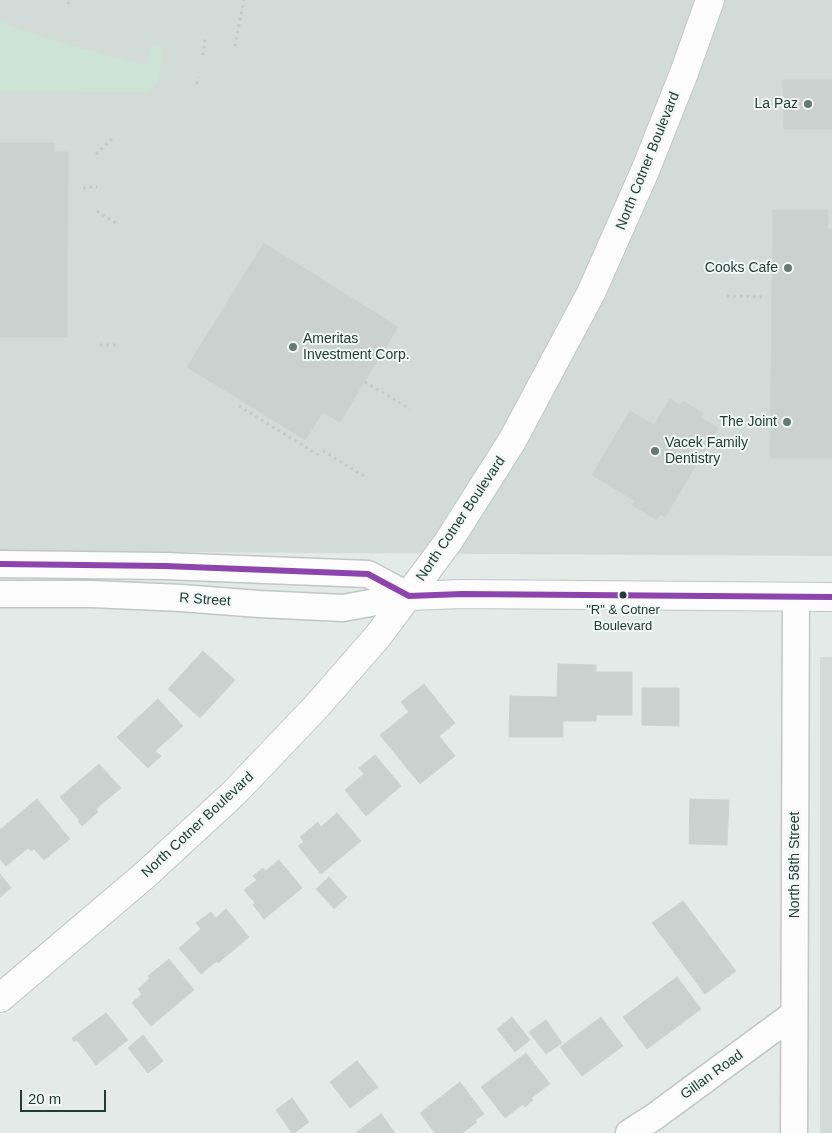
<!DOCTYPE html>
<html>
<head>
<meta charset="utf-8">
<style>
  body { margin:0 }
  #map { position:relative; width:832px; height:1133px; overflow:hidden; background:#e4eae7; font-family:Helvetica,sans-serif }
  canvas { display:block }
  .scale { position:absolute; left:20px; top:1090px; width:86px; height:22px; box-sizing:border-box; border:2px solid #223d37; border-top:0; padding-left:6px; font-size:15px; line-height:18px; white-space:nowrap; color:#223d37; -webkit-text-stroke:4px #f2f8f6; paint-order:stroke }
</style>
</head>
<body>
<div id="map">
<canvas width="832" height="1133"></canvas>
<div class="scale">20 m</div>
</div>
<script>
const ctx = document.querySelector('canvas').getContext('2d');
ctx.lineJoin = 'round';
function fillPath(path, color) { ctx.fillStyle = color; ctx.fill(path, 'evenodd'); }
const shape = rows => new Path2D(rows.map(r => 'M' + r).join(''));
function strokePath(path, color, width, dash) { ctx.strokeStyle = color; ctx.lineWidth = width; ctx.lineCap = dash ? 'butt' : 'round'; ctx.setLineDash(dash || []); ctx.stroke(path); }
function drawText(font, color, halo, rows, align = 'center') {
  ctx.font = font + ' Helvetica,sans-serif'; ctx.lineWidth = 4; ctx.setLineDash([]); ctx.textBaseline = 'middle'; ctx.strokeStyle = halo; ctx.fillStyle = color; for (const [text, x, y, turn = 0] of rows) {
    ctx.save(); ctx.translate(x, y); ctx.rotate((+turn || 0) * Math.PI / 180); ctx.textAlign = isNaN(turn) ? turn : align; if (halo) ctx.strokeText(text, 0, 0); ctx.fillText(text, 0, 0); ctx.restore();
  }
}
const built = shape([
  [0,0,832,0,832,556,0,551],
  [820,657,832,657,832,1133,820,1133]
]);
const green = shape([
  [0,22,49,39,105,55,146,65,150,49,154,45,160,46,163,50,163,56,158,80,155,87,149,92,0,91]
]);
const building = shape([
  [783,80,832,80,832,129,784,129,783,80],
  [0,143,54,143,54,152,68,152,67,337,0,337,0,143],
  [773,210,828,210,828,229,832,229,832,458,770,458,773,210],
  [264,243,398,327,340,422,323,412,305,440,187,367,264,243],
  [670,399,680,405,683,401,703,413,700,417,718,428,665,517,660,514,657,520,632,505,635,501,592,475,630,411,654,425,670,399],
  [203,651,235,680,200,718,168,689,203,651],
  [558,664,596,665,596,672,632,672,632,715,596,715,596,721,563,721,563,737,509,737,510,696,557,697,558,664],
  [424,684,455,723,439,736,455,756,420,784,380,735,409,712,401,702,424,684],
  [642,688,679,688,679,726,642,725,642,688],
  [158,699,183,726,155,751,161,756,148,768,117,737,158,699],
  [375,755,401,786,366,816,345,790,364,774,359,768,375,755],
  [99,764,121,788,96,809,98,812,82,826,78,821,79,820,60,797,99,764],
  [37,799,70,839,44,860,34,849,31,851,28,848,6,866,0,859,0,829,1,829,37,799],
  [690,799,729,800,727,845,689,844,690,799],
  [337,813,361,841,321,874,298,846,304,842,300,837,318,822,321,827,337,813],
  [279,860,302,888,264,919,253,905,255,903,244,890,257,880,253,876,263,868,265,871,279,860],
  [0,874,11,888,0,897,0,874],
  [329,877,347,897,334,909,316,889,329,877],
  [683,901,736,971,705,994,652,923,683,901],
  [226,909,249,937,218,963,217,961,201,974,179,948,201,929,196,923,211,912,216,918,226,909],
  [169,959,194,990,151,1026,132,1003,142,994,138,989,150,978,148,976,169,959],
  [677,977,701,1009,647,1049,623,1017,677,977],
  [106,1013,128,1040,96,1065,77,1040,74,1042,72,1038,106,1013],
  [512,1017,530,1040,515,1052,497,1029,512,1017],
  [601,1017,623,1046,582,1076,560,1047,601,1017],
  [546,1020,562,1043,546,1054,529,1032,546,1020],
  [143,1035,163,1061,148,1073,128,1048,143,1035],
  [526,1053,550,1084,531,1098,533,1100,525,1107,523,1104,505,1118,481,1087,526,1053],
  [357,1061,378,1087,350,1108,330,1082,357,1061],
  [460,1082,484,1114,475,1120,477,1122,462,1133,435,1133,420,1113,460,1082],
  [292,1098,309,1122,294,1133,292,1133,276,1110,292,1098],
  [381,1114,395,1133,355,1133,381,1114]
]);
const path = shape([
  [68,4,69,0],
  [235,46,244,0],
  [203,55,205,39],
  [197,84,198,77],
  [96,154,112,139],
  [83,188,97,187],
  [97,211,117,224],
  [727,296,763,297],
  [100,345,117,345],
  [365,382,410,409],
  [239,406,320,456],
  [323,451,367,478]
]);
const minor = shape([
  [0,564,165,566,368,574,409,596],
  [0,594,92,594,181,598,259,604,343,608,409,596],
  [629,1133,654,1117,794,1014],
  [794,1133,796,597]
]);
const secondary = shape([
  [409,596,462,594,832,597],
  [0,998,145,875,234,793,316,707,378,636,448,542,512,441,591,293,645,171,684,73,710,0]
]);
const bus1 = shape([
  [0,564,165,566,368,574,409,596,462,594,832,597]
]);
const markers = [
  [808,104,5,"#667a75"],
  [788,268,5,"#667a75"],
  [293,347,5,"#667a75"],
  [787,422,5,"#667a75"],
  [655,451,5,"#667a75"],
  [623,595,4.5,"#223d37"]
];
const busNames = [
  ["\"R\" & Cotner",623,610],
  ["Boulevard",623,626]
];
const poiNames = [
  ["La Paz",798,104],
  ["Cooks Cafe",778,268],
  ["Ameritas",303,339,"left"],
  ["Investment Corp.",303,355,"left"],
  ["The Joint",777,422],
  ["Vacek Family",665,443,"left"],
  ["Dentistry",665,459,"left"]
];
const streetNames = [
  ["North Cotner Boulevard",648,161,-68],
  ["North Cotner Boulevard",461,519,-56],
  ["R Street",205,600,4],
  ["North Cotner Boulevard",198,825,-43],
  ["North 58th Street",795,865,-90],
  ["Gillan Road",712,1075,-36]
];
fillPath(built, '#d2dbd7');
fillPath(green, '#cde3d5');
fillPath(building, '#cbd1cf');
strokePath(building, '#cdd3d0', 1);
strokePath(minor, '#c1c7c4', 29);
strokePath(secondary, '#c0c7c5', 30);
strokePath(path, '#c1cac7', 3, [2.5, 4]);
strokePath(minor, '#fbfcfb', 26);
strokePath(secondary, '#fbfcfb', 28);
strokePath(bus1, '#8e44ad', 6);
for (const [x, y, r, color] of markers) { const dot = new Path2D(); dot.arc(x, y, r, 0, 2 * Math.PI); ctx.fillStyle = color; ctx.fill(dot); strokePath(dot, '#f2f8f6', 2); }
drawText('13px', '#223d37', '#f2f8f6', busNames);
drawText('14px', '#223d37', '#f2f8f6', poiNames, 'right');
drawText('14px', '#223d37', '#f2f8f6', streetNames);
</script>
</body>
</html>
